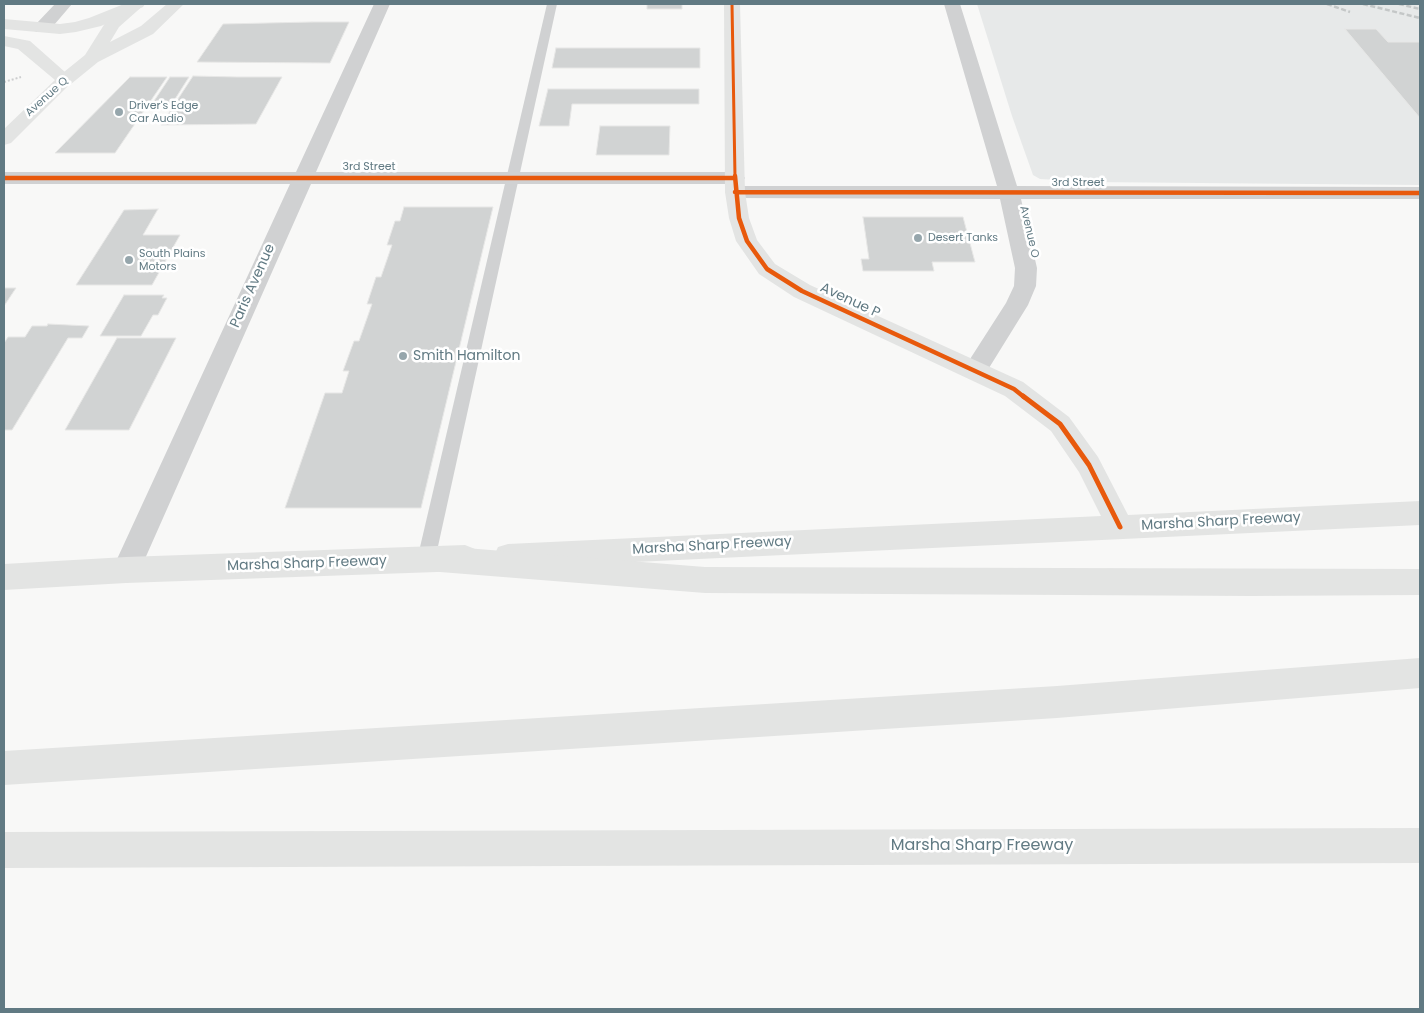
<!DOCTYPE html>
<html>
<head>
<meta charset="utf-8">
<style>
  body { margin:0 }
  #map { position:relative; width:1424px; height:1013px; overflow:hidden; background:#f8f8f7; font-family:Poppins,sans-serif }
  canvas { display:block }
  .frame { position:absolute; inset:0; border:5px solid #617a83; pointer-events:none }
</style>
</head>
<body>
<div id="map">
<canvas width="1424" height="1013"></canvas>
<div class="frame"></div>
</div>
<script>
const ctx = document.querySelector('canvas').getContext('2d');
ctx.lineJoin = 'round';
function fillPath(path, color) { ctx.fillStyle = color; ctx.fill(path, 'evenodd'); }
const shape = rows => new Path2D(rows.map(r => 'M' + r).join(''));
function strokePath(path, color, width, dash) { ctx.strokeStyle = color; ctx.lineWidth = width; ctx.lineCap = dash ? 'butt' : 'round'; ctx.setLineDash(dash || []); ctx.stroke(path); }
function drawText(font, color, halo, rows, align = 'center') {
  ctx.font = font + ' Poppins,sans-serif'; ctx.lineWidth = 5; ctx.setLineDash([]); ctx.textBaseline = 'middle'; ctx.strokeStyle = halo; ctx.fillStyle = color; for (const [text, x, y, turn = 0] of rows) {
    ctx.save(); ctx.translate(x, y); ctx.rotate((+turn || 0) * Math.PI / 180); ctx.textAlign = isNaN(turn) ? turn : align; if (halo) ctx.strokeText(text, 0, 0); ctx.fillText(text, 0, 0); ctx.restore();
  }
}
const built = shape([
  [977,4,1420,4,1420,185,1090,182,1040,179,1033,175,1012,116]
]);
const building = shape([
  [647,4,682,4,682,9,647,9,647,4],
  [312,22,349,22,330,63,197,62,223,24,312,22],
  [1345,29,1376,29,1388,42,1420,42,1420,118,1345,29],
  [556,48,700,48,700,68,552,68,556,48],
  [193,76,237,77,282,77,256,124,161,125,193,76],
  [130,77,167,77,115,153,55,153,130,77],
  [170,77,189,77,170,107,150,107,170,77],
  [548,89,699,89,699,104,572,104,569,126,539,126,548,89],
  [600,126,670,126,669,155,596,155,600,126],
  [404,207,493,207,421,508,285,508,325,393,342,393,349,371,343,371,354,341,359,341,372,304,367,304,376,277,381,277,392,245,387,245,395,221,400,221,404,207],
  [158,209,143,235,180,235,152,285,76,285,124,210,158,209],
  [863,217,963,217,975,262,932,262,934,271,863,271,861,259,869,259,863,217],
  [4,288,16,288,4,306,4,288],
  [124,295,164,295,162,298,167,298,158,315,153,315,141,336,100,336,124,295],
  [48,324,89,326,82,338,68,338,12,430,4,430,4,343,8,337,25,337,32,326,47,326,48,324],
  [117,338,176,338,129,430,65,430,117,338]
]);
const path = shape([
  [4,82,21,77]
]);
const lane = shape([
  [547,4,557,4,435,560,432,566,426,568,420,566,417,560,547,4]
]);
const street = shape([
  [55,4,72,4,48,32,36,32,34,28,36,24,55,4],
  [374,4,390,4,316,172,735,172,742,174,745,178,742,182,735,184,311,184,136,579,126,583,116,579,112,570,290,184,4,184,4,172,296,172,374,4],
  [944,4,960,4,1017,186,1420,187,1420,199,1021,199,1037,268,1036,286,1028,305,984,376,975,379,966,376,963,370,1006,303,1014,286,1015,268,1000,199,735,198,728,196,725,192,728,188,735,186,997,186,944,4]
]);
const secondary = shape([
  [724,4,740,4,745,192,749,218,757,240,775,264,810,285,1023,382,1069,417,1098,457,1128,515,1420,501,1420,525,508,568,498,565,494,556,498,547,508,544,1101,516,1079,472,1051,431,1005,396,794,297,759,274,736,241,729,218,725,192,724,4],
  [465,545,475,549,479,558,475,567,465,571,126,583,4,590,4,564,126,557,465,545]
]);
const primary = shape([
  [127,4,145,4,119,27,110,42,141,26,167,4,184,4,153,34,98,62,71,84,65,85,59,84,56,80,59,76,85,55,107,20,127,4]
]);
const highway = shape([
  [124,4,145,4,143,7,101,26,76,32,60,34,4,29,4,19,60,24,75,22,89,18,124,4],
  [4,36,30,41,74,80,11,143,4,145,4,129,55,80,18,49,4,46,4,36],
  [440,546,705,567,1420,569,1420,595,1251,596,705,593,440,572,430,568,426,559,430,550,440,546],
  [1420,658,1420,688,1057,718,4,785,4,751,1057,686,1420,658],
  [1420,828,1420,863,4,868,4,832,1420,828]
]);
const rail = shape([
  [1327,4,1350,12],
  [1363,4,1420,18],
  [1399,4,1420,9]
]);
const cyclewayFar2 = shape([
  [732,4,735,177]
]);
const cyclewayFar1 = shape([
  [735,176,739,218,747,241,767,269,802,291,1014,389,1024,397],
  [4,178,735,178],
  [735,192,1420,193]
]);
const cycleway = shape([
  [1023,396,1060,424,1089,465,1120,527]
]);
const markers = [
  [119,112,5,"#96a6ac"],
  [918,238,5,"#96a6ac"],
  [129,260,5,"#96a6ac"],
  [403,356,5,"#96a6ac"]
];
const farStreetnames = [
  ["Avenue Q",47,97,-42],
  ["3rd Street",369,167],
  ["3rd Street",1078,183],
  ["Avenue O",1029,232,77]
];
const farPoinames = [
  ["Driver's Edge",129,106],
  ["Car Audio",129,119],
  ["Desert Tanks",928,238],
  ["South Plains",139,254],
  ["Motors",139,267]
];
const streetNames = [
  ["Paris Avenue",253,286,-66],
  ["Avenue P",850,301,25],
  ["Marsha Sharp Freeway",1221,522,-3],
  ["Marsha Sharp Freeway",712,546,-3],
  ["Marsha Sharp Freeway",307,564,-2]
];
const poiNames = [
  ["Smith Hamilton",413,356]
];
const nearStreetnames = [
  ["Marsha Sharp Freeway",982,846]
];
fillPath(built, '#e7e9e9');
fillPath(building, '#d1d3d3');
strokePath(building, '#e7e7e6', 1);
strokePath(path, '#cdcecf', 2, [2, 2]);
fillPath(lane, '#d0d1d2');
fillPath(street, '#d0d1d2');
fillPath(secondary, '#e3e4e3');
fillPath(primary, '#e3e4e3');
fillPath(highway, '#e3e4e3');
strokePath(rail, '#c4c7c7', 2.5, [5, 2.5]);
strokePath(cyclewayFar2, '#e8590c', 3);
strokePath(cyclewayFar1, '#e8590c', 4.5);
strokePath(cycleway, '#e8590c', 5);
for (const [x, y, r, color] of markers) { const dot = new Path2D(); dot.arc(x, y, r, 0, 2 * Math.PI); ctx.fillStyle = color; ctx.fill(dot); strokePath(dot, '#fff', 2); }
drawText('11px', '#617a83', '#fff', farStreetnames);
drawText('11px', '#617a83', '#fff', farPoinames, 'left');
drawText('14px', '#617a83', '#fff', streetNames);
drawText('14px', '#617a83', '#fff', poiNames, 'left');
drawText('16px', '#617a83', '#fff', nearStreetnames);
</script>
</body>
</html>
